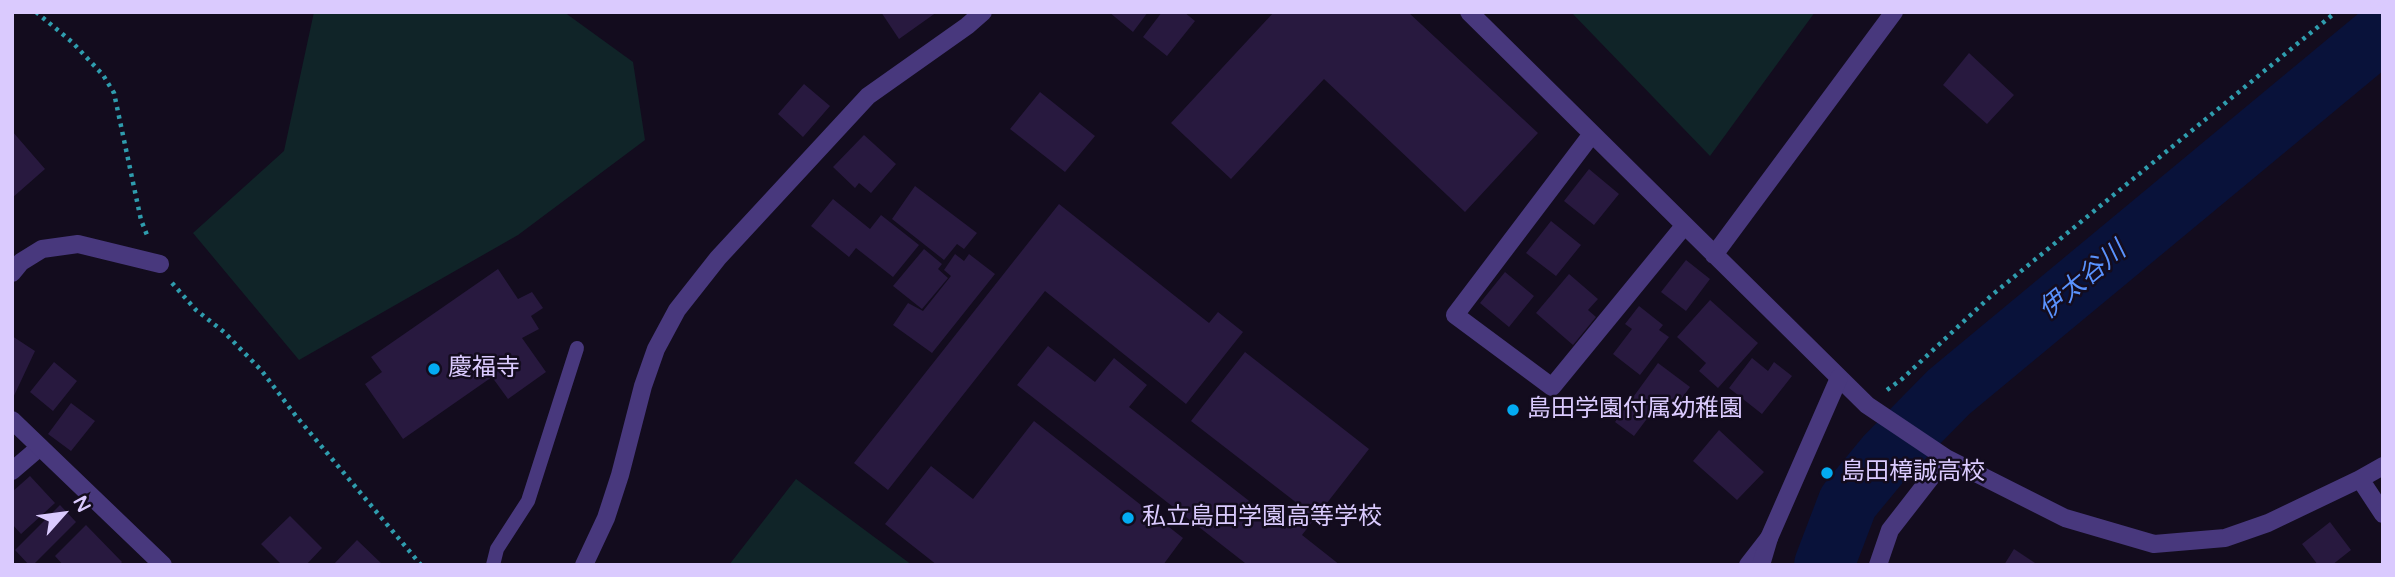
<!DOCTYPE html>
<html>
<head>
<meta charset="utf-8">
<style>
  body { margin:0 }
  #map { position:relative; width:2395px; height:577px; overflow:hidden; background:#130c1e; font-family:"Varela Round",sans-serif }
  canvas { display:block }
  .frame { position:absolute; inset:0; border:14px solid #dacafe; pointer-events:none }
  .north { position:absolute; left:28px; top:479px; width:70px; height:70px; -webkit-text-stroke:5px #130c1e; paint-order:stroke; rotate:62deg; font-size:19px; font-weight:700; line-height:28px; text-align:center; color:#dacafe }
  .north::after { content:''; display:block; margin:auto; width:24px; height:32px; background:#dacafe; clip-path:polygon(50% 0,100% 100%,50% 72%,0 100%) }
</style>
</head>
<body>
<div id="map">
<canvas width="2395" height="577"></canvas>
<div class="frame"></div>
<div class="north">N</div>
</div>
<script>
const ctx = document.querySelector('canvas').getContext('2d');
ctx.lineJoin = 'round';
function fillPath(path, color) { ctx.fillStyle = color; ctx.fill(path, 'evenodd'); }
const shape = rows => new Path2D(rows.map(r => 'M' + r).join(''));
function strokePath(path, color, width, dash) { ctx.strokeStyle = color; ctx.lineWidth = width; ctx.lineCap = dash ? 'butt' : 'round'; ctx.setLineDash(dash || []); ctx.stroke(path); }
function drawText(font, color, halo, rows, align = 'center') {
  ctx.font = font + ' "Varela Round","Noto Sans JP",sans-serif'; ctx.lineWidth = 5; ctx.setLineDash([]); ctx.textBaseline = 'middle'; ctx.strokeStyle = halo; ctx.fillStyle = color; for (const [text, x, y, turn = 0] of rows) {
    ctx.save(); ctx.translate(x, y); ctx.rotate((+turn || 0) * Math.PI / 180); ctx.textAlign = isNaN(turn) ? turn : align; if (halo) ctx.strokeText(text, 0, 0); ctx.fillText(text, 0, 0); ctx.restore();
  }
}
const green = shape([
  [314,12,564,12,633,62,645,140,518,235,299,360,193,233,284,151],
  [1571,12,1815,12,1710,156],
  [796,479,912,565,729,565]
]);
const river = shape([
  [1824,565,1848,502,1886,456,1949,392,2383,32]
]);
const building = shape([
  [881,12,937,12,899,39],
  [1109,12,1148,12,1133,32],
  [1162,12,1184,12,1195,21,1167,56,1143,37],
  [1274,12,1408,12,1538,133,1465,212,1324,79,1231,179,1171,123],
  [1969,53,2014,95,1987,124,1943,85],
  [804,84,830,106,803,137,778,114],
  [1040,92,1095,136,1065,172,1010,129],
  [12,131,45,169,12,198],
  [864,135,896,164,871,193,859,183,855,188,833,167],
  [1589,169,1619,194,1594,225,1564,201],
  [915,186,977,233,964,249,957,244,944,260,892,219],
  [833,199,870,229,881,215,919,245,893,277,856,248,849,257,811,226],
  [1059,204,1209,323,1218,312,1243,332,1186,404,1045,291,888,490,854,463],
  [1551,221,1581,245,1556,276,1526,253],
  [924,249,942,264,938,269,948,278,922,309,893,286],
  [955,254,964,261,969,254,995,274,932,353,893,325,908,303,923,311,951,276,944,270],
  [1686,260,1710,279,1686,311,1661,292],
  [498,269,518,299,532,292,543,308,531,316,539,329,522,338,546,372,508,399,492,377,403,439,365,384,382,372,371,357],
  [1505,272,1534,296,1509,327,1480,303],
  [1569,274,1598,299,1588,310,1596,317,1573,345,1536,313],
  [1710,300,1758,343,1718,388,1699,371,1706,363,1677,337],
  [1639,306,1663,325,1659,330,1669,337,1640,375,1613,354,1632,329,1625,324],
  [12,336,35,351,12,400],
  [1048,346,1095,382,1114,358,1147,385,1129,407,1285,529,1302,507,1191,421,1245,352,1369,449,1302,535,1340,565,1243,565,1245,563,1017,385],
  [1752,358,1768,371,1774,362,1792,376,1762,414,1729,388],
  [54,362,77,381,53,411,30,392],
  [1658,363,1690,387,1676,406,1664,396,1634,436,1615,422],
  [71,403,95,421,71,451,48,434],
  [1034,421,1183,538,1163,565,937,565,885,524,931,466,973,499],
  [1719,430,1764,472,1737,500,1693,461],
  [30,476,55,503,21,534,12,524,12,492],
  [60,505,76,522,33,565,29,565,15,550],
  [290,516,322,548,306,565,282,565,261,544],
  [2330,522,2351,550,2332,565,2318,565,2302,544],
  [86,525,122,562,119,565,63,565,55,556],
  [357,540,383,565,333,565],
  [2014,549,2038,565,2004,565]
]);
const path = shape([
  [36,12,72,42,103,75,114,93,141,220,147,235],
  [172,283,196,310,224,332,261,370,296,416,421,565],
  [1887,390,1902,379,1992,295,2336,12]
]);
const service = shape([
  [493,565,497,549,528,501,577,348]
]);
const minor = shape([
  [1469,12,1867,405,1946,458,2065,518,2154,544,2225,538,2268,523,2360,479,2383,466],
  [1592,134,1455,315,1552,387,1684,226],
  [1714,255,1894,12],
  [12,273,21,262,42,249,78,244,160,264],
  [12,471,40,447],
  [2360,479,2383,514],
  [584,565,606,518,620,475,643,386,656,349,677,310,718,258,868,96,967,26,983,12],
  [1748,565,1769,538],
  [1878,565,1890,530,1946,458]
]);
const tertiary = shape([
  [12,420,163,565],
  [1761,565,1769,538,1839,378]
]);
const markers = [
  [434,369,7,"#03abf2"],
  [1513,410,7,"#03abf2"],
  [1827,473,7,"#03abf2"],
  [1128,518,7,"#03abf2"]
];
const poiNames = [
  ["慶福寺",448,369],
  ["島田学園付属幼稚園",1527,410],
  ["島田樟誠高校",1841,473],
  ["私立島田学園高等学校",1142,518]
];
const waterNames = [
  ["伊太谷川",2083,281,-40]
];
fillPath(green, '#102428');
strokePath(river, '#09123a', 60);
fillPath(building, '#28193f');
strokePath(path, '#2f9dae', 4.5, [3.5, 5]);
strokePath(service, '#48387d', 14);
strokePath(minor, '#48387d', 18);
strokePath(tertiary, '#48387d', 18);
for (const [x, y, r, color] of markers) { const dot = new Path2D(); dot.arc(x, y, r, 0, 2 * Math.PI); ctx.fillStyle = color; ctx.fill(dot); strokePath(dot, '#130c1e', 2.5); }
drawText('24px', '#dacafe', '#130c1e', poiNames, 'left');
drawText('italic 26px', '#5a92fd', '#130c1e', waterNames);
</script>
</body>
</html>
